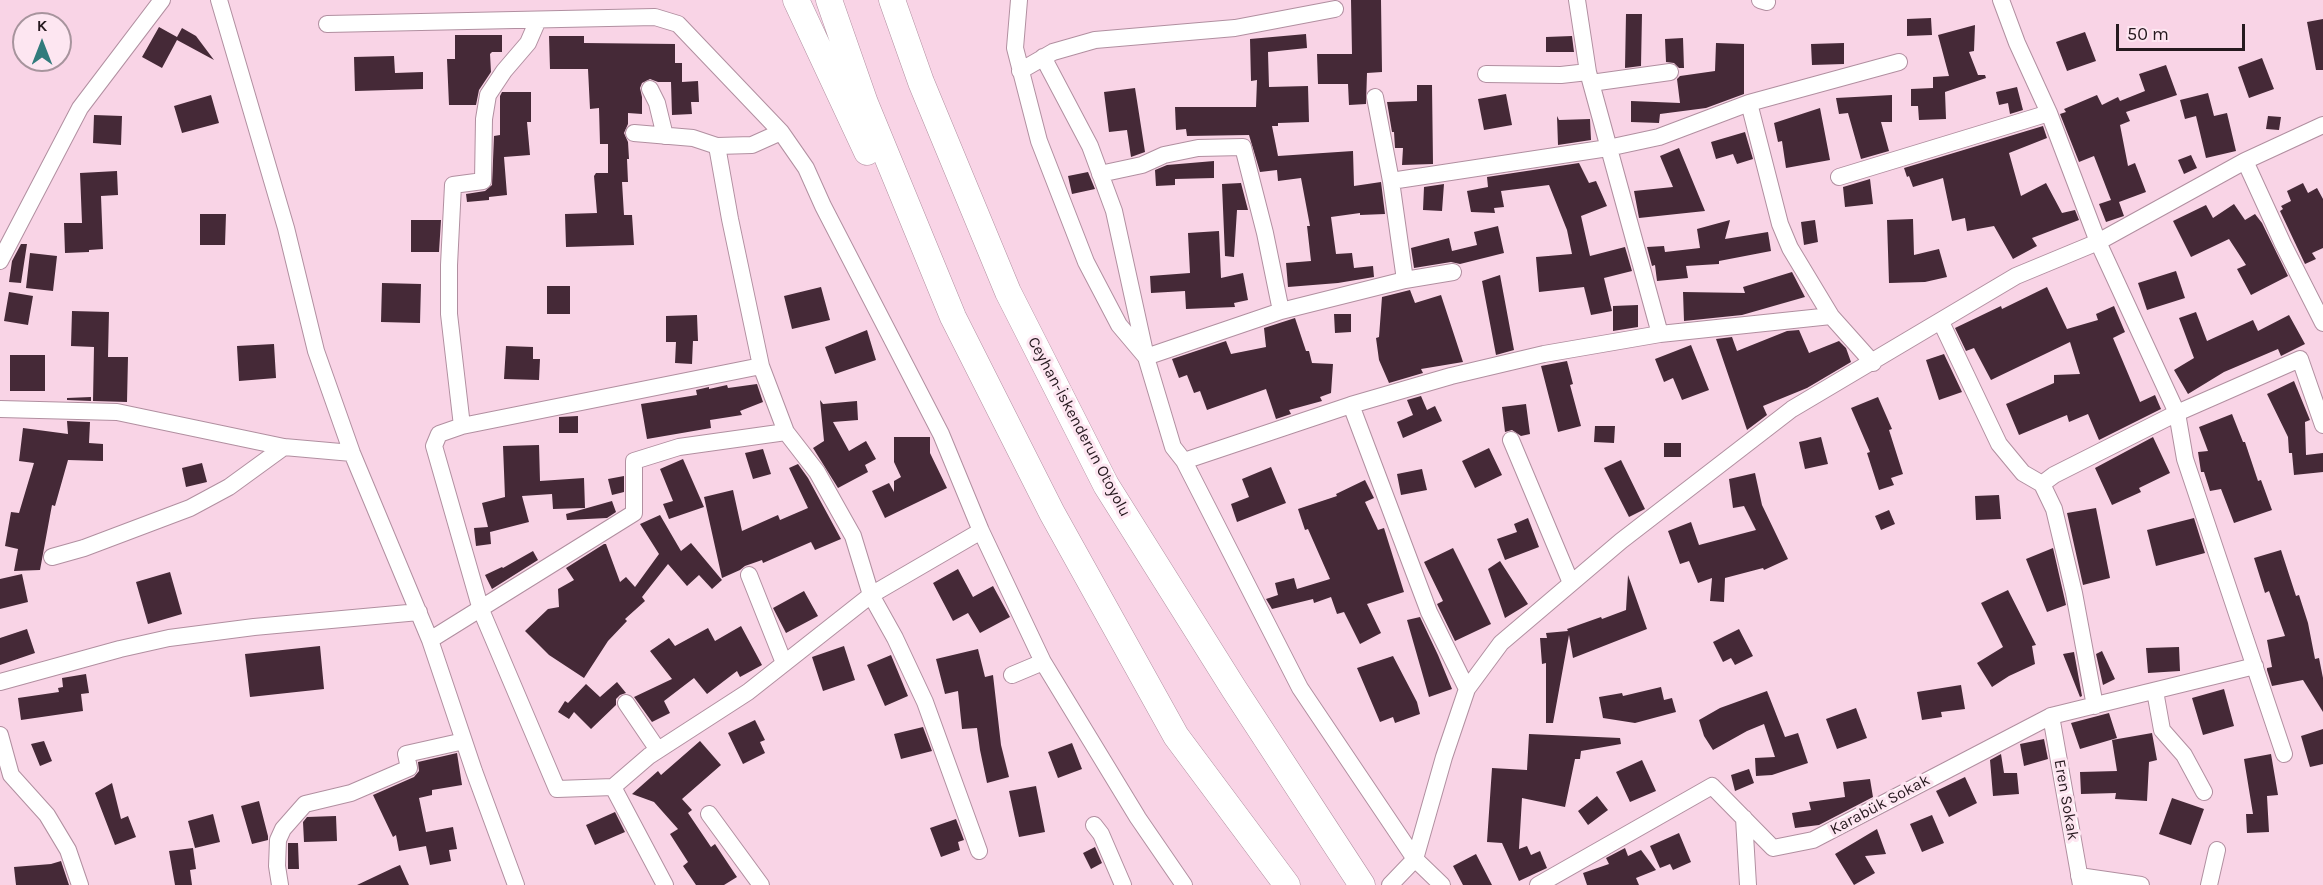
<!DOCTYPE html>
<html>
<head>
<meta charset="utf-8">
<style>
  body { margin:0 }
  #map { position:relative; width:2323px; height:885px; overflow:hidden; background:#f9d4e6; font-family:Karla,sans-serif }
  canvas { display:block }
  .north { position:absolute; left:12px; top:12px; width:60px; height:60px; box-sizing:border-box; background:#fde6f1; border:2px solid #a7949d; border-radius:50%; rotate:0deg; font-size:16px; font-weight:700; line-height:24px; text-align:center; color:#26191f }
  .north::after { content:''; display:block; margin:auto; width:21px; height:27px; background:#317b7c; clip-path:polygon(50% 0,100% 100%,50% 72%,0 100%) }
  .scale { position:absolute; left:2116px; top:24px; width:129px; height:27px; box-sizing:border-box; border:3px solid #26191f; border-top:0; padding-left:8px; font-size:18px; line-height:21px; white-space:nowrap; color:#26191f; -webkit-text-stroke:4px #fde6f1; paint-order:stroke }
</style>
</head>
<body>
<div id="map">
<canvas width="2323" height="885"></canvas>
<div class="north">K</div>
<div class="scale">50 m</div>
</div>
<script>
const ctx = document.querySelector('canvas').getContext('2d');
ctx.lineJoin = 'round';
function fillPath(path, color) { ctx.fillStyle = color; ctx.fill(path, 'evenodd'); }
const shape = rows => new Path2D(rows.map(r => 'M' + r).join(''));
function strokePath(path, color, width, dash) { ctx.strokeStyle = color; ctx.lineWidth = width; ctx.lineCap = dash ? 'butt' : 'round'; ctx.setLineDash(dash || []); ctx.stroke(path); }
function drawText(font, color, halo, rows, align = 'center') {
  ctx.font = font + ' Karla,sans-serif'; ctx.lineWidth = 6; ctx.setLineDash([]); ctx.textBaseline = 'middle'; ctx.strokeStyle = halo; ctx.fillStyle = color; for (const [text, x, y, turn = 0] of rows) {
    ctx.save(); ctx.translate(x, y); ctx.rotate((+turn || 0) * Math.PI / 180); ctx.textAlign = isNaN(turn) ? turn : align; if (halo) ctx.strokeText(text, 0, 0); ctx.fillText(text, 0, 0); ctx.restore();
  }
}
const building = shape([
  [1351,0,1381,0,1382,72,1367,73,1366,104,1349,105,1348,84,1318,84,1317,54,1352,54],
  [1626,14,1642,14,1641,66,1625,68],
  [1931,18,1932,35,1907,36,1907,19],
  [2323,19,2323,70,2316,70,2307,22],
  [1975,25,1974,51,1969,52,1978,75,1985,75,1986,78,1945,92,1946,119,1919,120,1918,106,1911,106,1911,89,1933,88,1933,77,1949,76,1938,35],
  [159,27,177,37,182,28,196,36,214,60,177,40,162,68,142,57],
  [2085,32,2096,61,2067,71,2056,42],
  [1306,34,1307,48,1268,52,1269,87,1308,86,1309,122,1278,123,1278,126,1272,126,1278,156,1353,151,1354,186,1381,182,1385,214,1360,215,1360,213,1331,217,1336,254,1352,253,1354,268,1373,266,1374,277,1338,283,1288,287,1286,263,1311,261,1307,226,1310,226,1301,178,1278,181,1277,170,1260,172,1249,135,1187,136,1186,129,1176,130,1175,107,1256,107,1257,80,1251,81,1250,39],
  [455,35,502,35,502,52,492,52,490,54,491,72,479,90,476,105,449,105,447,59,455,59],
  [549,36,584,36,584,43,675,44,675,63,682,63,682,82,698,81,699,102,691,102,692,114,672,115,671,82,673,82,658,82,650,79,642,83,640,88,642,97,642,114,628,113,628,124,624,133,628,142,629,159,627,159,628,182,622,182,624,215,632,215,634,245,566,247,565,214,597,213,594,176,596,173,608,173,608,144,600,144,599,108,590,109,588,69,550,69],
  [1572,36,1574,52,1546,52,1546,37],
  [1683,38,1684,68,1679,68,1674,63,1666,62,1665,39],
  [1716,43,1744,44,1744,94,1706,108,1660,114,1659,123,1631,122,1631,101,1680,103,1677,79,1680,76,1715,71],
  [1844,43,1844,64,1812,65,1811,44],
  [394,56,395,73,423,72,423,89,355,91,354,57],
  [2262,58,2274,89,2249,98,2238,67],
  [2166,65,2177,95,2126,112,2130,121,2120,125,2128,166,2135,163,2146,192,2119,202,2124,216,2106,222,2099,204,2111,200,2094,156,2079,162,2060,114,2066,112,2064,109,2097,95,2102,105,2118,97,2120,101,2145,91,2139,74],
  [1417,85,1432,85,1433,164,1402,165,1403,148,1395,148,1394,132,1392,132,1387,102,1417,101],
  [2017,87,2023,110,2010,114,2008,103,1999,105,1996,92],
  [1135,88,1145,152,1131,157,1127,130,1109,132,1104,92],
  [502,92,531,92,531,122,527,122,530,155,504,157,507,195,489,197,489,200,467,202,466,194,485,191,492,185,494,136,500,135,500,96],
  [2208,93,2214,116,2227,113,2236,151,2206,158,2196,116,2185,119,2180,100],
  [1506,94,1512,125,1484,130,1478,99],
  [211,95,219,123,182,133,174,106],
  [1892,95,1892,122,1881,122,1889,151,1861,159,1848,113,1839,114,1836,98],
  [1820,108,1830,160,1786,168,1782,141,1778,142,1774,123],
  [94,115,122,116,121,145,93,143],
  [1557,116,1559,120,1590,119,1591,140,1558,145],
  [2268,116,2281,117,2279,130,2266,129],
  [2043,126,2047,138,2009,153,2021,196,2046,183,2062,213,2075,210,2079,220,2032,238,2037,246,2013,259,1994,226,1967,231,1965,218,1952,221,1943,178,1913,187,1909,176,1907,177,1904,168],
  [1745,132,1753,159,1737,164,1733,154,1716,159,1711,142],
  [1679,148,1705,211,1639,218,1634,191,1673,187,1660,156],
  [2191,155,2197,168,2184,174,2178,160],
  [1214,161,1214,178,1175,179,1175,185,1156,186,1155,170,1167,165],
  [1579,163,1589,183,1596,181,1607,206,1581,216,1590,256,1625,247,1632,271,1604,278,1612,311,1591,315,1584,287,1539,292,1536,257,1572,254,1567,230,1549,185,1501,191,1504,207,1494,208,1495,213,1471,212,1467,191,1488,187,1487,177],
  [117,171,118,195,101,196,103,249,89,250,89,252,65,253,64,223,82,223,80,173],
  [1088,172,1095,189,1072,194,1068,176],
  [1870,179,1873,204,1845,207,1843,187],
  [1241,183,1248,210,1237,210,1234,257,1225,256,1222,184],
  [2303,183,2308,193,2317,188,2323,199,2323,248,2312,253,2316,259,2305,264,2280,211,2283,209,2281,206,2291,201,2287,191],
  [1444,184,1442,211,1423,210,1424,187],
  [2234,204,2245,220,2255,214,2262,223,2288,276,2251,295,2237,269,2246,265,2229,239,2191,257,2173,221,2206,205,2213,218],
  [200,214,226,214,225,245,200,245],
  [1913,219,1914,255,1939,249,1947,277,1925,282,1889,283,1887,220],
  [411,220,441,220,439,252,411,252],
  [1730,220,1725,239,1768,232,1771,251,1719,261,1719,264,1686,266,1688,278,1657,281,1655,265,1652,266,1647,247,1664,246,1665,252,1700,248,1697,229],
  [1815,220,1818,242,1804,245,1801,222],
  [1498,226,1504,253,1460,264,1451,262,1414,268,1411,248,1449,238,1452,251,1477,245,1474,232],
  [1219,231,1221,278,1243,273,1248,300,1234,303,1235,307,1186,309,1185,291,1151,293,1150,276,1190,273,1188,233],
  [21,244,27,244,21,283,9,282,12,261],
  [30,253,57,256,53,291,26,288],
  [2176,271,2185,298,2147,310,2138,283],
  [1792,272,1805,297,1742,315,1684,321,1683,292,1745,293,1743,287],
  [1500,275,1514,350,1496,355,1482,281],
  [382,283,421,284,420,323,381,322],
  [547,286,570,286,570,314,547,314],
  [821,287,830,320,792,329,784,296],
  [2047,287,2067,329,2098,320,2096,314,2114,306,2125,332,2113,338,2140,402,2155,395,2161,409,2099,440,2088,414,2069,422,2067,415,2019,435,2006,404,2054,383,2054,375,2080,374,2070,342,1991,380,1974,348,1966,351,1955,328,2001,306,2002,309],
  [1410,290,1415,303,1441,295,1463,362,1421,369,1423,373,1389,383,1379,360,1376,338,1379,337,1382,297],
  [9,292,33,296,28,325,4,321],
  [1638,305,1638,327,1613,331,1613,306],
  [72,311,109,312,108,357,128,357,127,402,93,401,94,347,71,346],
  [2196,312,2207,341,2253,320,2258,331,2289,315,2305,344,2281,356,2278,349,2224,372,2188,394,2174,370,2194,358,2179,318],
  [1334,314,1351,314,1351,332,1335,333],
  [697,315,698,341,693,341,692,364,675,363,676,342,666,342,666,316],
  [1295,318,1306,351,1309,351,1312,363,1333,364,1331,393,1320,397,1322,401,1289,410,1291,414,1276,419,1266,389,1207,410,1200,391,1194,393,1187,375,1179,378,1172,359,1226,341,1231,354,1266,347,1264,328],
  [867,330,876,360,835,374,825,347],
  [1799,330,1809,353,1839,341,1846,348,1851,362,1807,388,1763,406,1767,415,1747,430,1716,339,1732,337,1737,351,1787,331],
  [274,344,276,378,239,381,237,346],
  [1691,345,1709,390,1682,400,1673,378,1664,382,1655,359],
  [506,346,533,347,533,359,540,359,539,380,504,379],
  [1944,354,1962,392,1939,400,1926,360],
  [10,355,45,355,45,391,10,391],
  [1567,361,1573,384,1570,385,1581,426,1558,432,1541,366],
  [2294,381,2310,420,2305,422,2306,455,2323,453,2323,472,2294,475,2292,453,2289,453,2288,437,2267,394],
  [757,384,763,402,740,411,742,415,710,420,711,428,647,439,641,404,697,395,696,390,709,387,709,389,727,385,728,388],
  [1421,396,1427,410,1435,406,1442,421,1403,438,1397,422,1413,415,1407,400],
  [91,397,91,401,67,400,67,398],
  [1878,397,1892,429,1889,430,1903,474,1891,478,1894,485,1879,490,1867,453,1870,452,1851,408],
  [820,400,823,404,857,401,858,420,833,422,849,451,866,441,876,459,865,465,868,472,838,488,813,448,824,441],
  [1526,404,1530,434,1521,436,1512,430,1505,432,1502,407],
  [2232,414,2243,442,2245,442,2258,481,2261,480,2272,510,2234,523,2221,489,2210,491,2204,472,2201,472,2198,452,2208,451,2199,427],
  [578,416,578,433,559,433,559,417],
  [67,421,90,422,89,443,103,444,103,461,68,460,55,506,52,505,40,570,14,571,18,549,5,546,11,512,19,513,34,463,19,461,23,428,68,434],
  [1595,426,1615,426,1614,443,1594,442],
  [894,437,930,437,930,453,947,488,885,518,872,491,889,483,894,492,894,481,901,477,894,462],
  [1821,437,1828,464,1805,469,1799,442],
  [2153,437,2170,473,2139,488,2141,492,2112,505,2095,468],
  [1664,443,1681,443,1681,457,1664,457],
  [539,445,540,481,584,478,585,508,553,509,552,494,522,496,529,522,490,532,491,544,476,546,474,528,488,527,482,503,505,497,503,446],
  [1489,448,1502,475,1475,488,1462,461],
  [763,449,771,474,753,479,745,453],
  [683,459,704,507,669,519,663,504,673,501,660,469],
  [1621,460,1645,509,1629,517,1604,468],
  [202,463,207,482,186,487,182,468],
  [798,464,808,478,841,539,815,550,811,542,763,563,762,560,745,566,740,570,722,578,704,497,733,490,742,531,778,515,780,520,808,508,789,468],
  [1271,467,1286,503,1237,522,1231,504,1249,497,1242,479],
  [1422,469,1427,490,1401,495,1397,474],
  [1755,473,1762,505,1788,559,1764,570,1763,568,1725,578,1724,602,1710,601,1712,578,1698,583,1689,561,1680,564,1668,531,1691,522,1699,545,1756,530,1744,506,1733,508,1729,479],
  [624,476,624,492,612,495,608,479],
  [1365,480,1374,498,1365,502,1378,530,1384,528,1404,592,1367,604,1381,633,1360,644,1344,612,1337,614,1331,597,1314,603,1313,599,1272,609,1266,599,1278,595,1275,583,1294,578,1297,589,1330,579,1308,529,1305,530,1298,509,1337,496,1336,494],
  [1999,495,2001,519,1976,520,1975,496],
  [612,501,616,512,607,518,567,520,566,514],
  [2096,508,2110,578,2083,585,2067,513],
  [1889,510,1895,524,1881,530,1875,516],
  [660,515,681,551,691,543,722,580,712,589,699,575,687,586,668,564,642,597,645,601,625,619,627,621,608,641,584,678,549,655,525,631,548,609,559,607,558,589,574,580,566,568,604,544,606,544,620,582,626,577,635,587,659,554,640,524],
  [1528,518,1539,547,1505,560,1497,539,1517,532,1514,524],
  [2194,518,2205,553,2156,566,2147,530],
  [1453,548,1491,624,1455,641,1437,604,1443,601,1424,562],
  [2053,548,2066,605,2047,612,2026,559],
  [2281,550,2296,596,2299,595,2308,623,2315,659,2319,658,2323,678,2323,712,2303,680,2272,686,2267,670,2267,668,2272,667,2267,640,2285,636,2269,591,2265,593,2254,558],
  [533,551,538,560,492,589,485,575,502,567,503,568],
  [1500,561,1528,604,1505,618,1488,569],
  [958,569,973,597,993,586,1010,617,980,633,968,613,953,621,933,583],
  [170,572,182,614,148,624,136,582],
  [22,574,28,602,0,609,0,579],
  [1628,575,1647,629,1573,658,1569,635,1553,723,1546,723,1546,663,1542,664,1540,638,1547,638,1546,633,1568,631,1567,629,1601,617,1602,619,1626,610],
  [2008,590,2036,645,2032,646,2035,664,2009,676,1992,687,1977,663,2003,647,1981,603],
  [804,591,818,616,786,633,773,608],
  [1420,617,1438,655,1452,689,1429,697,1407,620],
  [741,626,762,665,740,677,737,671,707,694,694,678,664,701,670,713,652,722,634,697,672,679,650,651,669,638,675,646,708,628,715,641],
  [27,629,35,653,0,665,0,638],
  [1739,629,1753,656,1735,665,1731,658,1723,662,1713,642],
  [320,646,324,689,250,697,245,654],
  [844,646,855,680,823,691,812,657],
  [2179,647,2180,671,2148,673,2146,648],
  [978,649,985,677,993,675,1001,745,1009,777,987,783,980,750,977,728,962,729,958,691,945,694,936,659],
  [2102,651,2115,679,2103,685,2096,654],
  [2074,652,2082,696,2080,697,2063,654],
  [891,655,908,696,885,706,867,665],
  [1393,656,1417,702,1420,714,1395,723,1393,717,1380,722,1357,668],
  [86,674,89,693,81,694,83,711,21,720,18,698,59,692,58,688,63,687,62,678],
  [617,682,626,693,620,695,616,699,616,705,591,729,574,712,569,719,558,712,565,701,568,703,586,684,600,697],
  [1961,685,1965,709,1941,712,1942,717,1922,720,1917,692],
  [1661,687,1664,700,1672,698,1676,712,1635,723,1603,718,1599,697,1622,693,1623,696],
  [2224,689,2234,726,2203,735,2192,698],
  [1767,691,1785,737,1798,733,1808,763,1772,775,1756,776,1755,758,1775,757,1764,724,1747,731,1713,750,1704,736,1699,720,1720,708],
  [1856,708,1867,738,1837,749,1826,719],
  [2109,713,2117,738,2080,749,2071,723],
  [755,720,765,740,760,742,765,753,743,764,728,733],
  [923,727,932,751,901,759,894,734],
  [2323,729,2323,764,2310,767,2301,736],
  [2152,733,2157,760,2149,762,2147,801,2115,799,2116,793,2081,794,2080,772,2117,771,2112,740],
  [1529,734,1620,738,1621,744,1581,751,1580,759,1575,759,1565,807,1522,798,1519,849,1527,846,1531,855,1540,851,1547,868,1519,881,1502,843,1487,842,1492,768,1527,770],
  [2044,739,2048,759,2024,766,2020,744],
  [44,741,52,761,40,766,31,744],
  [700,741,721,765,682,799,692,810,688,813,711,847,715,844,737,877,724,885,696,885,683,866,688,862,670,834,678,829,654,802,632,794,658,771,661,775],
  [1072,743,1082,769,1058,778,1048,752],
  [457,753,462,785,432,790,432,795,419,798,426,832,453,827,457,849,449,850,451,861,430,865,426,846,399,851,396,835,393,837,373,795,414,777,419,771,418,762],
  [2001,754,2004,773,2017,773,2019,794,1993,796,1990,760],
  [2271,754,2278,795,2267,796,2269,832,2247,833,2246,814,2253,814,2244,759],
  [1642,760,1656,791,1630,802,1616,772],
  [1749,769,1754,783,1735,791,1731,775],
  [1965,777,1977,803,1949,817,1936,791],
  [1870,779,1873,797,1819,825,1795,828,1792,813,1811,810,1809,802,1845,797,1843,782],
  [112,783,121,819,128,816,136,837,115,845,95,793],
  [1036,786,1045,832,1019,837,1009,791],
  [1597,796,1608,810,1588,825,1578,811],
  [2172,798,2204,809,2191,845,2159,834],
  [259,801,268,836,268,840,252,844,241,806],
  [615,812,625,832,595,845,586,825],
  [213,814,220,842,195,848,188,821],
  [1932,815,1944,843,1922,852,1910,824],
  [336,816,337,841,304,842,303,822,307,817],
  [956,819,964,840,958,842,960,850,941,857,930,828],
  [1877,829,1886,854,1865,856,1875,873,1854,885,1835,854],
  [1679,833,1691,862,1673,870,1670,864,1660,868,1650,846],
  [288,843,298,843,299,869,288,869],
  [1095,847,1102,863,1091,869,1083,853],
  [193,848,196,869,190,870,192,885,175,885,169,851],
  [1625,848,1628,856,1641,850,1656,870,1636,878,1639,885,1587,885,1583,873,1609,864,1606,858],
  [1476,854,1492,885,1463,885,1453,866],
  [61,861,69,885,16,885,14,867,51,864],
  [400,865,409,885,357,885,393,868]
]);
const minor = shape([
  [219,0,286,228,316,351,352,453,430,640,474,771,516,885],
  [1019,0,1015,48,1039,141,1086,262,1119,325,1146,357,1281,311,1405,280,1391,181,1375,97],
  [1577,0,1588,72,1660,334],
  [1760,0,1767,2],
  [2001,0,2017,43,2049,113,2098,242,2177,413,2185,459,2284,754],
  [327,24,655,17,678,24,781,132,806,168,823,206,941,434,981,531,1043,662,1138,818,1184,885],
  [1043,57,1090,146,1114,211,1146,357,1173,447,1184,461,1300,688,1415,859,1442,885],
  [1020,71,1053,52,1095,40,1235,28,1335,9],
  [1486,74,1561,75,1588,72],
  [1591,83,1670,72],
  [650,89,657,103,665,136],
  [1749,103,1780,224,1790,248,1831,316,1873,363],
  [634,133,693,138,717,146,752,145,781,132],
  [717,146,730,219,761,366,786,432,817,472,853,536,871,595,895,638,925,702,979,851],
  [2245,161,2283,244,2323,323],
  [1100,174,1142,165,1164,155,1198,148,1243,147,1265,233,1281,311],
  [1839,177,2049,113],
  [1391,181,1608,148,1659,137,1749,103,1899,62],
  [0,261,80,108,162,0],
  [1405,280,1453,272],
  [1941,322,1999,444,2023,473,2042,484,2054,509,2074,593,2095,706],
  [761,366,462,426,439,434,434,446,481,610,557,789,613,787,649,756,748,692,871,595,981,531],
  [1351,405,1429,612,1467,689],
  [0,409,117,412,284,447,352,453],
  [462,426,449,314,449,265,453,185,483,181,484,119,488,95,504,71,528,43,538,20],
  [1511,440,1571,583],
  [1184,461,1351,405,1451,376,1544,354,1660,334,1831,316],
  [2042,484,2054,475,2177,413,2300,359,2323,425],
  [52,557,84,548,190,508,229,487,284,447],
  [749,575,784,663],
  [430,640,634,513,634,461,679,447,786,432],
  [1012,675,1043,662],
  [0,682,120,649,169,638,254,627,419,612],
  [2155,691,2162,730,2184,755,2204,792],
  [626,703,658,750],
  [2051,716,2081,885],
  [0,735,11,775,47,815,68,850,80,885],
  [613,787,665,885],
  [709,814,761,885],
  [1744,818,1748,885],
  [1094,825,1101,834,1123,885],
  [2079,876,2141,885],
  [280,885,277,866,278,840,283,829,305,804,351,793,409,768,406,754,464,741],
  [1390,885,1415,859,1444,757,1467,689,1501,643,1621,541,1792,409,2016,276,2098,242,2245,161,2323,125],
  [1538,885,1712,786,1773,848,1813,840,2051,716,2255,666],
  [2209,885,2217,850]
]);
const highway = shape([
  [796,0,867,152],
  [829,0,865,103,953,317,1052,513,1176,736,1287,885],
  [892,0,921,82,1008,292,1106,485,1234,689,1362,885]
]);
const streetNames = [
  ["Ceyhan-İskenderun Otoyolu",1079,427,62],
  ["Eren Sokak",2066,800,80],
  ["Karabük Sokak",1880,805,-28]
];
fillPath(building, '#452937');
strokePath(minor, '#b18fa0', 18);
strokePath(highway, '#b18fa0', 27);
strokePath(minor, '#fff', 16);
strokePath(highway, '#fff', 26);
drawText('16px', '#26191f', '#fde6f1', streetNames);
</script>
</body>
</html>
